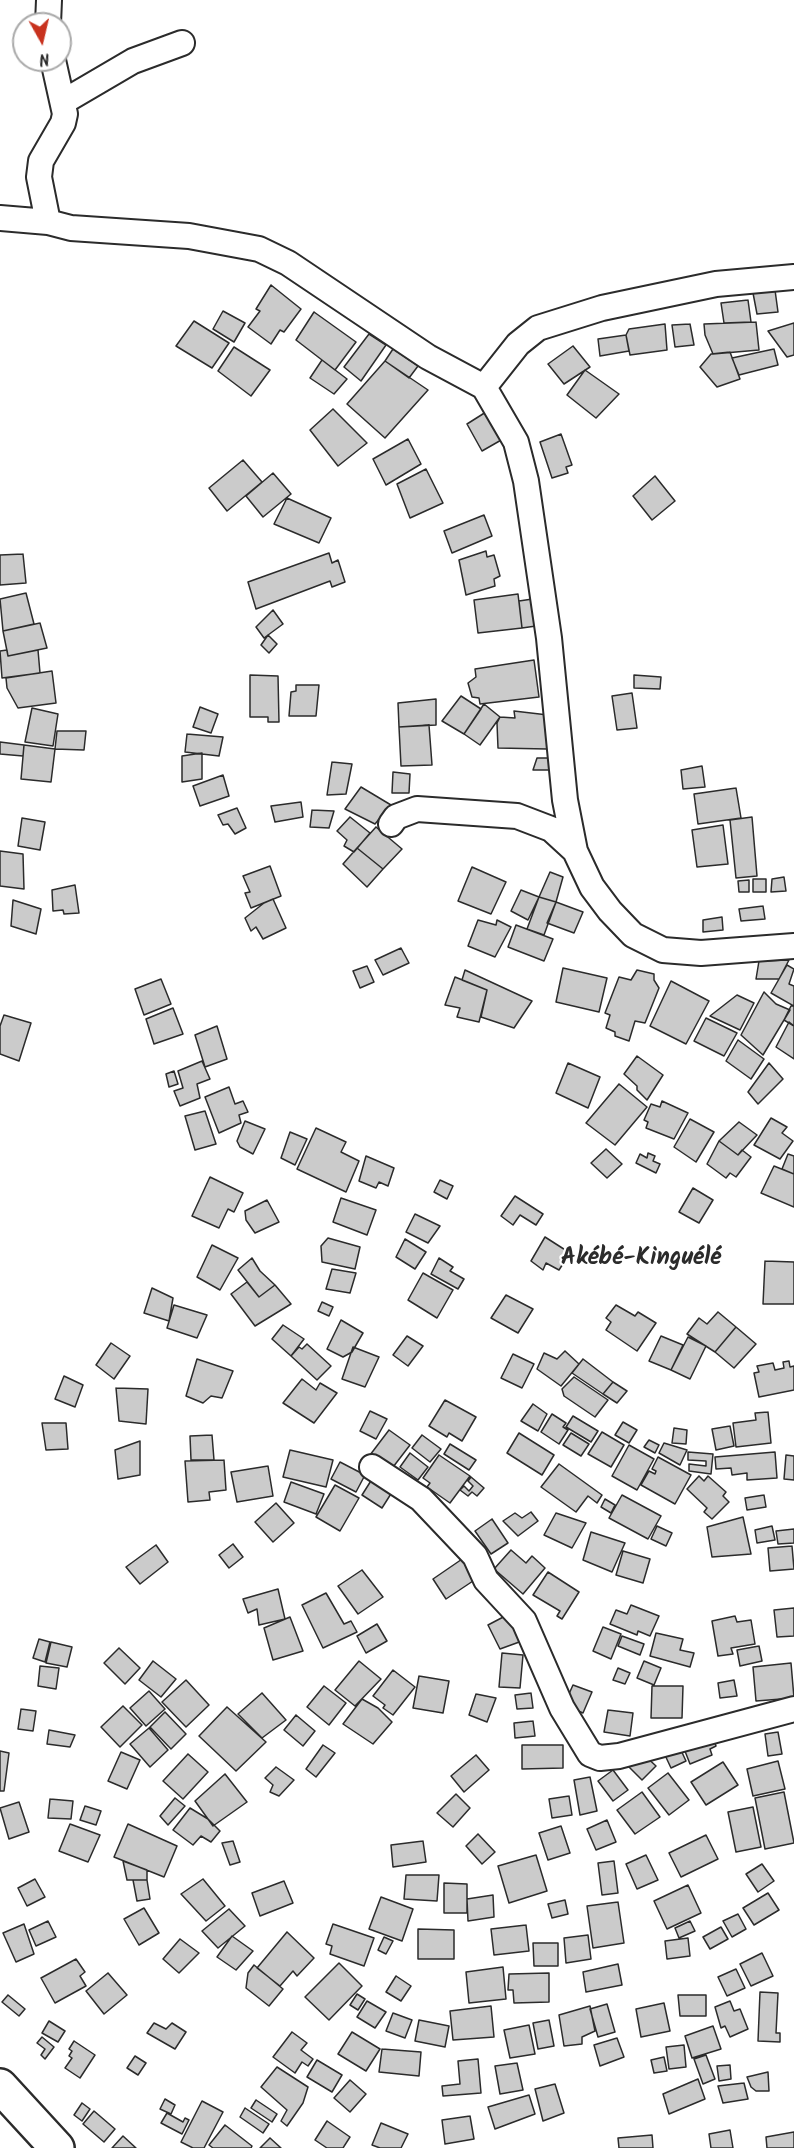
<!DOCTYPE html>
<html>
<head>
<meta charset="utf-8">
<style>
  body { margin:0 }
  #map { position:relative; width:794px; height:2148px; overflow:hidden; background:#fff; font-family:Kalam,sans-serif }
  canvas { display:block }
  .north { position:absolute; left:12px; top:12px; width:60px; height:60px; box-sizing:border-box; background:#fff; border:2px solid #aaa; border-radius:50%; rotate:172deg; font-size:16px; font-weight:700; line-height:24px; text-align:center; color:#2b2b2b }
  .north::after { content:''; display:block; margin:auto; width:21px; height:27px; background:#c8321e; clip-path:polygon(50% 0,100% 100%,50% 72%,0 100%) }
</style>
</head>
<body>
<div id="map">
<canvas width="794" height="2148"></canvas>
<div class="north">N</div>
</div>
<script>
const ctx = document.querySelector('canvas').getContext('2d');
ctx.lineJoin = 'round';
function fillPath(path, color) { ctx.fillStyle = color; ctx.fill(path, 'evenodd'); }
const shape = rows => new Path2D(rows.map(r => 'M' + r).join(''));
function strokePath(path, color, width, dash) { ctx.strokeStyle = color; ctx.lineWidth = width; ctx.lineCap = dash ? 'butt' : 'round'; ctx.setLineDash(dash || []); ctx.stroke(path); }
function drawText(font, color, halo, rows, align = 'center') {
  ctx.font = font + ' Kalam,sans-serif'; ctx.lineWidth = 4.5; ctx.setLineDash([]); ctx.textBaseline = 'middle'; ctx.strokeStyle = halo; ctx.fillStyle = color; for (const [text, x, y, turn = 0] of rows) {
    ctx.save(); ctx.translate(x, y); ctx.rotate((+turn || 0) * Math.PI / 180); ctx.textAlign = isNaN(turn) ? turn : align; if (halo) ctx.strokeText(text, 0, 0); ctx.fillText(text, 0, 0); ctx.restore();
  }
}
const building = shape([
  [271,285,301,309,284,332,280,330,271,344,248,327,260,311,256,309,271,285],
  [775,290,778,312,757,314,753,293,775,290],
  [748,300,751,322,724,323,721,303,748,300],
  [223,311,245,323,234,342,213,329,223,311],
  [314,312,356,342,335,370,296,340,314,312],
  [194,321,229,343,212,368,176,346,194,321],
  [756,322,759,350,713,354,705,335,704,324,756,322],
  [794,323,794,355,787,357,768,331,794,323],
  [665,324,667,350,630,355,626,335,629,329,665,324],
  [690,324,694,345,675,347,672,325,690,324],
  [369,334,386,345,361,381,344,367,369,334],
  [626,335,629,351,600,356,598,339,626,335],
  [573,346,590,367,564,384,548,364,573,346],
  [234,347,270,370,251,396,218,371,234,347],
  [393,349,418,366,409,378,385,361,393,349],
  [774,349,778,365,739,375,732,358,774,349],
  [730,352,740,379,717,387,700,367,711,354,730,352],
  [322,360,347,379,334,394,310,378,322,360],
  [385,361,428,390,385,438,347,404,385,361],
  [585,370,619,394,596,418,567,395,585,370],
  [333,409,367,443,338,466,310,430,333,409],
  [486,412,503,439,482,451,467,424,486,412],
  [561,434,572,465,566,467,568,473,552,478,540,442,561,434],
  [408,439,421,464,386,485,373,459,408,439],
  [243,460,262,482,227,511,209,488,243,460],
  [426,469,443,503,410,518,397,484,426,469],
  [273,473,291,494,263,517,246,496,273,473],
  [655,476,675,501,652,520,633,496,655,476],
  [287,498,331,518,319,543,274,524,287,498],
  [484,515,492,536,452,553,444,531,484,515],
  [486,551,487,557,494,555,500,576,494,579,495,586,466,595,459,560,486,551],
  [329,553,332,563,338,560,345,582,332,587,330,581,256,609,248,582,329,553],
  [23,554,26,583,0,585,0,555,23,554],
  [26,593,34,624,3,631,0,599,26,593],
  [518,594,522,628,478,633,474,600,518,594],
  [539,598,543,625,522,628,519,601,539,598],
  [273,610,283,624,264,638,256,627,273,610],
  [40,623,47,648,8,656,3,631,40,623],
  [268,635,277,644,269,653,261,645,268,635],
  [7,650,8,656,38,650,40,673,2,678,0,651,7,650],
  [534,660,539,697,480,704,479,698,472,697,468,683,476,677,475,669,534,660],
  [52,671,56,703,18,708,7,688,6,678,52,671],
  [250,675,278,676,279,722,268,722,268,717,250,717,250,675],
  [634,675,661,677,660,689,634,688,634,675],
  [296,685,319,685,316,716,289,716,291,692,296,691,296,685],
  [632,693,637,728,617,730,612,696,632,693],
  [461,696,481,709,464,734,442,721,461,696],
  [436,699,436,725,399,727,398,703,436,699],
  [484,704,500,717,480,745,464,734,484,704],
  [200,707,218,714,211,733,193,727,200,707],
  [32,708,58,714,53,746,25,742,32,708],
  [514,711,548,715,547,749,498,748,497,723,500,717,515,718,514,711],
  [429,725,432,765,401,766,399,727,429,725],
  [57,731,86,731,84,750,55,749,57,731],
  [187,734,223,737,219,756,185,752,187,734],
  [0,742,24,745,23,756,0,754,0,742],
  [24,745,55,749,51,782,21,779,24,745],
  [202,753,202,779,182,782,182,756,202,753],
  [537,758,551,758,550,770,533,770,537,758],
  [332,762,352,764,346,794,327,795,332,762],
  [702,766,705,787,683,789,681,770,702,766],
  [393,772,410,774,409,793,392,793,393,772],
  [223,775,229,796,200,806,193,786,223,775],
  [361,787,391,805,375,824,345,809,361,787],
  [736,788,741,818,698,824,694,794,736,788],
  [301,802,303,817,275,822,271,806,301,802],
  [237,808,246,828,235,834,228,824,223,825,218,815,237,808],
  [312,810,334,811,329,828,310,827,312,810],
  [350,817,370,833,354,852,344,846,347,840,337,831,350,817],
  [752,817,757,876,736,878,730,820,752,817],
  [22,818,45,822,40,850,18,846,22,818],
  [723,825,728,864,697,867,692,830,723,825],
  [376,827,402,849,383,869,357,848,376,827],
  [357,848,383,869,367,887,343,864,357,848],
  [0,851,23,854,24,889,0,886,0,851],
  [270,866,281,896,251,908,245,893,250,892,243,876,270,866],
  [472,867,506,882,491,914,458,901,472,867],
  [550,872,563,877,556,902,539,897,550,872],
  [784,877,786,891,771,892,772,879,784,877],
  [753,879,766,879,766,892,753,892,753,879],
  [749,880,749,892,739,892,738,881,749,880],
  [75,885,79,913,64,914,63,910,53,911,52,890,75,885],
  [521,890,539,897,528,920,511,911,521,890],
  [539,897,556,902,544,935,527,929,539,897],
  [273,899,286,928,263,939,256,927,251,931,245,918,264,903,273,899],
  [13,900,41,909,36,934,11,926,13,900],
  [556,902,583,912,574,933,547,923,556,902],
  [763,906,765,919,741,921,739,909,763,906],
  [722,917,723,930,703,932,703,920,722,917],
  [478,920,496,925,497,920,511,927,495,957,468,946,478,920],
  [516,925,553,939,544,961,508,947,516,925],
  [401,948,409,963,383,975,375,960,401,948],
  [789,960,779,979,756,979,759,961,789,960],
  [787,965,794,969,789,984,794,986,794,1006,771,993,787,965],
  [367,966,374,982,360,988,353,971,367,966],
  [563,968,607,978,599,1012,556,1002,563,968],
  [465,970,532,1001,514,1028,481,1017,487,990,462,980,465,970],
  [637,970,654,974,654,980,659,988,645,1023,635,1021,629,1041,615,1036,615,1032,606,1028,610,1015,605,1013,619,977,631,980,637,970],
  [455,977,487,990,479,1022,457,1017,460,1008,445,1005,455,977],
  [161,979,171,1004,144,1015,135,989,161,979],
  [671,981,709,1001,686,1044,650,1026,671,981],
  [764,992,776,1004,790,1010,763,1055,741,1035,764,992],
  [737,995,754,1003,740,1030,710,1016,737,995],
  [791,1006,794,1006,794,1026,784,1020,791,1006],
  [173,1008,183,1034,154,1044,146,1019,173,1008],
  [4,1015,31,1023,19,1061,0,1054,0,1026,4,1015],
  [706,1018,737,1033,724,1056,694,1041,706,1018],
  [789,1022,794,1026,794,1059,776,1047,789,1022],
  [217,1026,227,1059,205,1067,195,1035,217,1026],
  [738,1040,764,1059,751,1079,726,1061,738,1040],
  [637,1056,663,1075,647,1100,637,1090,637,1086,624,1074,637,1056],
  [202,1061,210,1079,197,1084,200,1098,180,1106,174,1091,183,1088,178,1071,202,1061],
  [568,1063,600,1077,588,1108,556,1093,568,1063],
  [769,1063,783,1079,758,1104,748,1092,769,1063],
  [174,1071,178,1084,169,1087,166,1074,174,1071],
  [619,1084,647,1107,615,1145,586,1123,619,1084],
  [229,1087,235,1104,243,1101,248,1112,239,1115,241,1123,219,1133,205,1097,229,1087],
  [662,1101,688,1113,674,1139,646,1128,648,1122,644,1120,651,1104,660,1107,662,1101],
  [205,1111,216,1144,195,1150,185,1116,205,1111],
  [771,1118,787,1127,782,1133,793,1141,780,1159,754,1145,771,1118],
  [690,1119,714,1132,696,1162,674,1147,690,1119],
  [245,1121,265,1129,253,1154,240,1147,237,1141,245,1121],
  [739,1122,757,1135,738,1155,719,1141,739,1122],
  [316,1128,346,1142,341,1152,359,1161,346,1192,297,1169,316,1128],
  [290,1132,307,1139,295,1165,281,1158,290,1132],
  [719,1141,738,1155,742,1150,751,1157,736,1177,730,1173,726,1178,707,1164,719,1141],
  [606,1149,622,1164,607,1178,591,1163,606,1149],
  [648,1153,655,1156,653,1161,660,1164,656,1173,636,1163,640,1154,647,1158,648,1153],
  [788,1154,794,1156,794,1174,782,1169,788,1154],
  [366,1156,394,1168,388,1186,379,1182,376,1188,359,1181,366,1156],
  [774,1166,794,1174,794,1207,761,1193,774,1166],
  [210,1177,243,1193,234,1212,228,1209,219,1228,192,1216,210,1177],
  [440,1180,453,1186,447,1199,434,1192,440,1180],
  [693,1188,713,1200,699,1223,679,1212,693,1188],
  [515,1196,543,1214,536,1225,520,1215,513,1225,501,1216,515,1196],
  [341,1198,376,1210,367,1235,333,1222,341,1198],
  [267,1200,279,1222,255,1233,246,1220,245,1211,267,1200],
  [415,1214,440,1226,428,1243,406,1232,415,1214],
  [545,1237,570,1253,559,1270,546,1263,543,1270,531,1261,545,1237],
  [328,1238,360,1247,355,1269,322,1262,321,1246,328,1238],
  [405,1239,426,1252,415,1269,396,1257,405,1239],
  [212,1245,238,1258,220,1290,197,1277,212,1245],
  [252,1258,260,1271,275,1285,259,1297,238,1270,252,1258],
  [439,1258,453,1267,450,1271,464,1279,458,1289,431,1274,439,1258],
  [765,1261,794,1262,794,1304,763,1304,765,1261],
  [332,1269,356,1273,350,1293,326,1289,332,1269],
  [423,1273,453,1290,437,1318,408,1300,423,1273],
  [247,1282,259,1297,275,1285,291,1304,255,1326,231,1294,247,1282],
  [152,1288,173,1298,169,1321,144,1313,152,1288],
  [506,1295,533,1309,518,1333,491,1318,506,1295],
  [322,1302,333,1307,329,1316,318,1311,322,1302],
  [174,1305,207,1315,197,1338,167,1328,174,1305],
  [616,1305,635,1316,638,1312,656,1323,637,1351,606,1330,611,1322,606,1318,616,1305],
  [718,1312,736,1327,715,1352,687,1334,699,1318,707,1324,718,1312],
  [341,1320,363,1333,352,1352,343,1357,327,1349,341,1320],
  [283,1325,304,1339,291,1356,272,1339,283,1325],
  [736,1327,756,1344,734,1368,715,1352,736,1327],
  [407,1336,423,1346,408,1366,393,1355,407,1336],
  [661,1336,683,1345,671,1370,649,1361,661,1336],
  [688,1337,706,1346,690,1379,671,1370,688,1337],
  [111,1343,130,1356,114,1379,96,1365,111,1343],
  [307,1344,331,1366,317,1380,291,1356,299,1347,302,1349,307,1344],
  [353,1347,379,1357,365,1387,342,1379,353,1347],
  [565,1351,579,1364,561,1386,537,1369,544,1353,557,1359,565,1351],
  [513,1354,534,1364,522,1388,501,1378,513,1354],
  [197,1359,233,1371,222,1398,211,1396,203,1403,186,1396,197,1359],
  [583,1359,613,1382,603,1394,572,1373,583,1359],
  [789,1361,790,1367,794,1366,794,1390,759,1397,754,1373,759,1372,757,1366,773,1363,775,1370,784,1368,783,1362,789,1361],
  [64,1376,83,1385,75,1407,55,1399,64,1376],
  [574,1377,608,1400,595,1417,564,1396,562,1389,574,1377],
  [302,1379,316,1390,320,1383,337,1393,314,1423,283,1403,302,1379],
  [613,1382,627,1391,617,1403,603,1394,613,1382],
  [116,1388,148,1389,146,1424,119,1421,116,1388],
  [445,1400,476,1417,462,1441,449,1433,447,1437,429,1426,445,1400],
  [533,1404,547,1414,538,1431,521,1421,533,1404],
  [370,1411,387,1419,376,1439,360,1431,370,1411],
  [768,1412,771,1443,736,1447,733,1423,756,1420,755,1413,768,1412],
  [552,1414,566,1423,563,1427,568,1430,559,1444,541,1432,552,1414],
  [573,1416,598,1431,591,1442,566,1427,573,1416],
  [623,1422,637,1430,629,1443,615,1435,623,1422],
  [42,1423,66,1423,68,1449,46,1450,42,1423],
  [730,1426,734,1446,716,1450,712,1429,730,1426],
  [674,1428,687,1430,686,1444,672,1443,674,1428],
  [389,1430,410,1445,390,1471,370,1455,389,1430],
  [602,1432,624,1445,611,1467,588,1454,602,1432],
  [519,1433,554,1455,542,1475,507,1453,519,1433],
  [571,1433,589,1444,581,1456,563,1445,571,1433],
  [212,1435,214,1460,191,1460,190,1436,212,1435],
  [422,1435,441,1449,430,1462,412,1448,422,1435],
  [649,1440,659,1445,655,1453,644,1447,649,1440],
  [140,1441,140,1475,118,1479,115,1450,140,1441],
  [664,1443,687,1450,680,1465,659,1453,664,1443],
  [450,1444,476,1460,469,1470,444,1454,450,1444],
  [629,1445,654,1459,637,1490,612,1476,629,1445],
  [290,1450,333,1460,326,1487,283,1477,290,1450],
  [688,1452,713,1454,711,1474,689,1471,689,1464,706,1466,706,1461,688,1460,688,1452],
  [775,1452,777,1478,747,1480,747,1473,732,1475,731,1468,716,1469,715,1457,775,1452],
  [410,1453,428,1467,418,1480,400,1467,410,1453],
  [439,1455,470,1476,450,1503,427,1487,430,1483,423,1478,439,1455],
  [786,1455,794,1456,794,1480,784,1479,786,1455],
  [658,1457,691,1475,675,1504,641,1485,649,1471,655,1474,656,1471,652,1469,658,1457],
  [224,1460,226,1490,209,1492,210,1500,188,1502,185,1461,224,1460],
  [340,1462,365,1475,356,1492,331,1479,340,1462],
  [559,1464,602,1495,597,1503,588,1496,576,1512,541,1487,559,1464],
  [268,1466,273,1496,237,1502,231,1472,268,1466],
  [374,1476,394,1489,382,1508,362,1495,374,1476],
  [699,1476,704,1481,708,1476,726,1492,723,1496,729,1502,712,1519,704,1512,707,1508,687,1489,699,1476],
  [471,1477,484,1488,477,1496,472,1492,468,1496,460,1490,464,1486,469,1491,473,1486,468,1481,471,1477],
  [291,1482,324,1494,316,1514,284,1502,291,1482],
  [335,1485,359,1498,340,1531,316,1517,335,1485],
  [622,1495,661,1516,648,1539,609,1518,622,1495],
  [764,1495,766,1507,747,1510,745,1498,764,1495],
  [605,1499,615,1505,611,1513,601,1507,605,1499],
  [276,1503,294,1523,273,1542,255,1522,276,1503],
  [531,1512,538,1521,518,1536,503,1521,515,1513,522,1518,531,1512],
  [556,1513,586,1523,572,1548,544,1535,556,1513],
  [743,1517,751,1554,712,1557,707,1527,743,1517],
  [492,1519,508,1543,491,1554,475,1531,492,1519],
  [657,1526,672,1533,666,1546,651,1539,657,1526],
  [772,1526,775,1540,757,1543,755,1530,772,1526],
  [794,1529,794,1543,778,1544,776,1531,794,1529],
  [591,1532,625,1543,612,1572,583,1560,591,1532],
  [233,1544,243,1557,229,1568,219,1555,233,1544],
  [156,1545,168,1562,140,1584,126,1567,156,1545],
  [792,1546,794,1569,770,1571,768,1548,792,1546],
  [511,1550,526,1563,532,1556,545,1568,523,1594,494,1569,511,1550],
  [623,1551,650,1559,643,1583,616,1575,623,1551],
  [468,1555,482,1575,446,1599,433,1579,468,1555],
  [362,1570,383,1597,358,1614,338,1586,362,1570],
  [548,1572,579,1592,562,1619,557,1616,560,1611,533,1595,548,1572],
  [278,1589,285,1619,259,1625,257,1609,248,1613,243,1599,278,1589],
  [326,1593,344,1624,351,1621,357,1632,323,1648,302,1605,326,1593],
  [631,1605,659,1616,650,1636,638,1631,637,1635,610,1624,616,1610,627,1614,631,1605],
  [794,1608,794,1636,777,1637,774,1610,794,1608],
  [509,1614,522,1641,500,1649,488,1625,509,1614],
  [735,1616,737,1622,751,1620,755,1644,731,1648,733,1654,718,1656,712,1621,735,1616],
  [290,1617,303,1651,273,1660,264,1628,290,1617],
  [377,1624,387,1641,366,1653,357,1636,377,1624],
  [603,1627,621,1634,611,1659,593,1651,603,1627],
  [656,1633,683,1639,680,1650,694,1653,690,1667,650,1656,656,1633],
  [622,1636,644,1644,640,1655,618,1646,622,1636],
  [39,1639,50,1642,45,1662,33,1658,39,1639],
  [51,1642,72,1647,67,1667,46,1663,51,1642],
  [759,1646,762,1661,740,1666,737,1650,759,1646],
  [119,1648,140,1668,125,1684,104,1663,119,1648],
  [502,1653,523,1655,520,1688,499,1687,502,1653],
  [153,1661,176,1679,161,1697,139,1680,153,1661],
  [359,1661,381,1679,355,1706,335,1690,359,1661],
  [644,1661,661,1668,654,1685,637,1678,644,1661],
  [791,1663,794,1698,756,1701,753,1667,791,1663],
  [40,1666,59,1668,56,1689,38,1686,40,1666],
  [618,1668,630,1673,625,1684,613,1680,618,1668],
  [393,1670,415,1687,393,1715,383,1708,385,1705,373,1696,393,1670],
  [419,1676,449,1681,443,1713,413,1708,419,1676],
  [186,1680,209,1705,186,1727,162,1702,186,1680],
  [734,1680,737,1696,720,1698,718,1683,734,1680],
  [573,1685,592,1692,583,1713,564,1705,573,1685],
  [324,1686,346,1703,329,1725,307,1707,324,1686],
  [652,1686,683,1686,682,1718,651,1718,652,1686],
  [149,1691,165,1709,146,1726,130,1708,149,1691],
  [262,1693,286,1720,262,1738,238,1714,262,1693],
  [531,1693,533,1708,517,1709,515,1695,531,1693],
  [476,1694,496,1698,487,1722,469,1715,476,1694],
  [362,1699,378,1708,392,1722,373,1744,343,1724,362,1699],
  [123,1706,142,1725,120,1747,101,1727,123,1706],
  [227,1707,266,1742,236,1771,199,1736,227,1707],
  [21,1709,36,1711,33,1731,18,1729,21,1709],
  [608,1710,633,1713,630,1736,604,1732,608,1710],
  [165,1712,186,1734,171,1749,150,1727,165,1712],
  [296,1715,315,1731,303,1746,284,1730,296,1715],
  [533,1721,535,1736,515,1738,514,1723,533,1721],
  [149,1728,168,1750,150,1767,130,1744,149,1728],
  [49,1730,75,1735,70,1747,47,1744,49,1730],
  [778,1732,782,1754,768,1756,765,1734,778,1732],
  [712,1734,716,1746,710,1749,712,1755,690,1764,683,1746,712,1734],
  [323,1745,335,1753,316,1777,306,1769,323,1745],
  [522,1745,563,1745,563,1768,522,1769,522,1745],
  [679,1746,686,1761,671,1768,664,1753,679,1746],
  [0,1751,9,1753,4,1791,0,1791,0,1751],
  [121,1752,140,1760,127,1789,108,1781,121,1752],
  [642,1753,656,1766,642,1780,628,1766,642,1753],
  [188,1754,208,1772,183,1799,163,1781,188,1754],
  [476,1755,489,1770,464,1792,451,1776,476,1755],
  [778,1761,785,1789,753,1796,747,1769,778,1761],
  [723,1762,738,1785,706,1805,691,1782,723,1762],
  [276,1767,294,1780,279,1796,270,1792,273,1785,265,1778,276,1767],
  [613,1770,628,1790,613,1801,598,1781,613,1770],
  [668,1773,689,1800,669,1815,648,1788,668,1773],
  [225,1774,247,1802,213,1826,195,1801,225,1774],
  [590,1777,597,1811,580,1815,574,1780,590,1777],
  [642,1792,660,1817,635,1834,617,1810,642,1792],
  [784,1792,794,1843,765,1849,755,1798,784,1792],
  [456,1794,470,1808,453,1827,437,1813,456,1794],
  [569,1796,572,1815,552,1818,549,1799,569,1796],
  [175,1798,185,1806,168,1825,160,1816,175,1798],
  [50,1799,73,1801,71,1819,48,1818,50,1799],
  [19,1802,29,1832,9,1839,0,1808,19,1802],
  [85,1806,101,1811,96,1825,80,1820,85,1806],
  [753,1807,761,1847,736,1852,728,1812,753,1807],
  [190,1808,208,1819,220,1831,211,1842,201,1836,193,1845,173,1830,190,1808],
  [607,1820,616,1842,596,1850,587,1829,607,1820],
  [70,1824,100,1835,88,1862,59,1851,70,1824],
  [128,1824,177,1846,164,1877,114,1857,128,1824],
  [561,1826,570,1853,548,1860,539,1833,561,1826],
  [478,1834,495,1852,482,1864,466,1846,478,1834],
  [706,1835,718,1859,681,1877,669,1853,706,1835],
  [233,1841,240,1862,230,1865,222,1843,233,1841],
  [423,1841,426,1862,393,1867,391,1845,423,1841],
  [536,1855,547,1891,509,1903,498,1866,536,1855],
  [646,1855,658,1880,637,1889,626,1864,646,1855],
  [123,1861,147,1870,147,1880,127,1880,123,1861],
  [614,1861,618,1893,602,1895,598,1863,614,1861],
  [762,1864,774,1881,758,1892,746,1874,762,1864],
  [406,1875,439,1875,437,1901,404,1899,406,1875],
  [35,1879,45,1897,27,1906,18,1888,35,1879],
  [203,1879,225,1906,206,1921,181,1894,203,1879],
  [133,1880,147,1880,150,1899,137,1901,133,1880],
  [284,1881,293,1903,260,1916,252,1893,284,1881],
  [444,1883,467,1884,467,1913,444,1913,444,1883],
  [688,1885,701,1913,667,1929,654,1901,688,1885],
  [768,1893,779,1910,754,1925,743,1908,768,1893],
  [493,1895,494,1917,468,1921,467,1899,493,1895],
  [381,1897,413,1909,402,1941,369,1929,381,1897],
  [565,1900,568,1914,552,1918,548,1904,565,1900],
  [618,1902,624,1943,593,1948,587,1906,618,1902],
  [144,1908,159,1933,139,1945,124,1919,144,1908],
  [229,1909,245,1926,218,1948,202,1931,229,1909],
  [738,1914,746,1929,732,1937,723,1921,738,1914],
  [48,1921,56,1937,36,1946,29,1930,48,1921],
  [690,1921,695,1931,679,1938,675,1928,690,1921],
  [24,1924,34,1954,16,1962,3,1933,24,1924],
  [333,1924,374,1938,364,1966,330,1954,332,1946,326,1944,333,1924],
  [526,1925,529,1951,494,1955,491,1929,526,1925],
  [721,1927,728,1939,710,1949,703,1937,721,1927],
  [418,1929,454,1930,454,1959,418,1959,418,1929],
  [287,1932,314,1958,297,1976,293,1971,280,1986,257,1968,287,1932],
  [588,1935,591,1959,566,1963,564,1938,588,1935],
  [232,1936,253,1951,236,1970,217,1957,232,1936],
  [384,1937,393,1941,386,1954,378,1950,384,1937],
  [688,1938,690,1956,667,1959,665,1941,688,1938],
  [180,1939,199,1953,179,1973,163,1959,180,1939],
  [533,1943,558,1943,558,1966,534,1966,533,1943],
  [762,1953,773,1976,751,1986,740,1964,762,1953],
  [76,1959,85,1972,80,1976,86,1986,55,2003,41,1978,76,1959],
  [339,1963,362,1986,329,2020,305,1997,339,1963],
  [618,1964,622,1985,586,1992,583,1972,618,1964],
  [254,1965,283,1989,269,2006,246,1988,248,1973,254,1965],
  [503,1967,506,1999,469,2003,466,1972,503,1967],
  [736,1969,745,1988,727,1996,718,1977,736,1969],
  [108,1973,127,1995,104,2014,86,1991,108,1973],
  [549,1973,549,2002,514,2003,513,1990,508,1990,509,1974,549,1973],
  [396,1976,411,1986,401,2001,386,1992,396,1976],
  [760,1992,778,1993,776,2033,780,2033,780,2042,758,2041,760,1992],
  [357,1994,365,1999,358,2010,350,2005,357,1994],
  [8,1995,25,2009,19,2016,2,2002,8,1995],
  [678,1995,706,1995,706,2016,680,2016,678,1995],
  [367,2001,386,2012,375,2028,357,2017,367,2001],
  [730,2001,734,2011,740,2009,748,2029,730,2037,725,2026,721,2028,715,2007,730,2001],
  [664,2003,670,2031,641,2037,636,2009,664,2003],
  [607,2004,615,2032,598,2037,590,2009,607,2004],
  [491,2006,494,2037,453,2040,450,2011,491,2006],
  [590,2006,595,2031,582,2037,582,2044,564,2046,559,2015,590,2006],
  [393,2013,412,2020,405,2038,386,2031,393,2013],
  [419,2020,449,2026,445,2047,415,2041,419,2020],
  [549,2020,554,2046,538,2049,533,2023,549,2020],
  [49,2021,65,2031,58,2042,42,2033,49,2021],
  [154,2023,166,2029,172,2023,186,2032,175,2049,147,2033,154,2023],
  [529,2025,535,2054,510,2058,504,2030,529,2025],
  [713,2026,721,2049,692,2058,685,2036,713,2026],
  [292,2032,307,2043,301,2050,313,2059,308,2066,302,2062,295,2073,273,2057,292,2032],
  [352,2032,380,2049,366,2071,338,2054,352,2032],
  [42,2037,54,2047,45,2059,41,2055,45,2049,37,2043,42,2037],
  [617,2038,624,2057,600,2066,594,2045,617,2038],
  [74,2041,95,2055,80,2078,65,2068,72,2058,69,2056,72,2051,69,2049,74,2041],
  [684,2045,686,2067,669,2069,666,2047,684,2045],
  [382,2049,421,2052,419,2076,379,2072,382,2049],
  [706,2055,715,2079,703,2084,694,2059,706,2055],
  [135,2056,146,2063,138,2075,127,2068,135,2056],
  [664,2057,667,2071,654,2073,651,2060,664,2057],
  [478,2059,481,2093,443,2096,442,2086,460,2084,458,2061,478,2059],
  [317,2060,342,2075,332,2092,307,2077,317,2060],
  [517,2063,523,2090,500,2094,495,2066,517,2063],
  [730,2065,731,2079,719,2081,717,2066,730,2065],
  [277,2067,308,2087,303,2103,287,2126,281,2121,287,2110,261,2087,277,2067],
  [768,2072,769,2091,756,2091,751,2087,747,2077,768,2072],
  [698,2079,705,2099,669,2114,663,2094,698,2079],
  [350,2080,366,2094,350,2112,334,2098,350,2080],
  [744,2083,748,2099,723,2103,718,2086,744,2083],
  [555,2084,564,2113,543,2121,535,2089,555,2084],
  [529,2095,535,2114,495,2129,488,2107,529,2095],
  [165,2099,175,2105,171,2114,160,2109,165,2099],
  [256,2100,277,2114,272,2122,251,2108,256,2100],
  [202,2101,223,2112,204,2148,193,2148,181,2142,202,2101],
  [82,2103,90,2109,82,2121,74,2115,82,2103],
  [245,2108,269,2124,263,2133,240,2117,245,2108],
  [94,2111,115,2129,104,2142,83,2124,94,2111],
  [167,2113,183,2122,185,2118,189,2120,182,2134,161,2123,167,2113],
  [470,2116,474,2139,445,2144,442,2120,470,2116],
  [327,2121,350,2137,343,2148,327,2148,315,2140,327,2121],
  [381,2123,408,2134,401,2148,380,2148,372,2145,381,2123],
  [225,2125,252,2146,251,2148,213,2148,209,2145,225,2125],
  [730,2130,733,2148,711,2148,709,2134,730,2130],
  [794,2132,794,2148,767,2148,766,2137,794,2132],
  [652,2135,653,2148,619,2148,618,2138,652,2135],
  [123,2136,136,2148,112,2148,123,2136],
  [270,2138,281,2148,260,2148,270,2138]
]);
const minor = shape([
  [48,24,49,0],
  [53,60,65,114,63,123,41,161,39,177,48,222,71,228,189,236,259,249,288,263,428,357,484,387,516,442,526,481,549,638,565,800,575,851,592,887,610,911,633,935,663,950,701,953,794,946],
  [63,102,133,61,182,43],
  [0,218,48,222],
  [484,387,518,344,538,328,602,308,716,284,794,277],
  [391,824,396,817,417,809,517,816,551,829,575,851],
  [372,1467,421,1499,475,1556,486,1580,524,1621,562,1708,590,1754,600,1758,619,1756,794,1709]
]);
const highway = shape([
  [0,2086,57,2148]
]);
const districtNames = [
  ["Akébé-Kinguélé",641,1260]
];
fillPath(building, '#cbcbcb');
strokePath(building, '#2b2b2b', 1.5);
strokePath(minor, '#2b2b2b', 28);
strokePath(highway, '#2b2b2b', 38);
strokePath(minor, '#fff', 24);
strokePath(highway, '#fff', 33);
drawText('bold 24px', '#2b2b2b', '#fff', districtNames);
</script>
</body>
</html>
